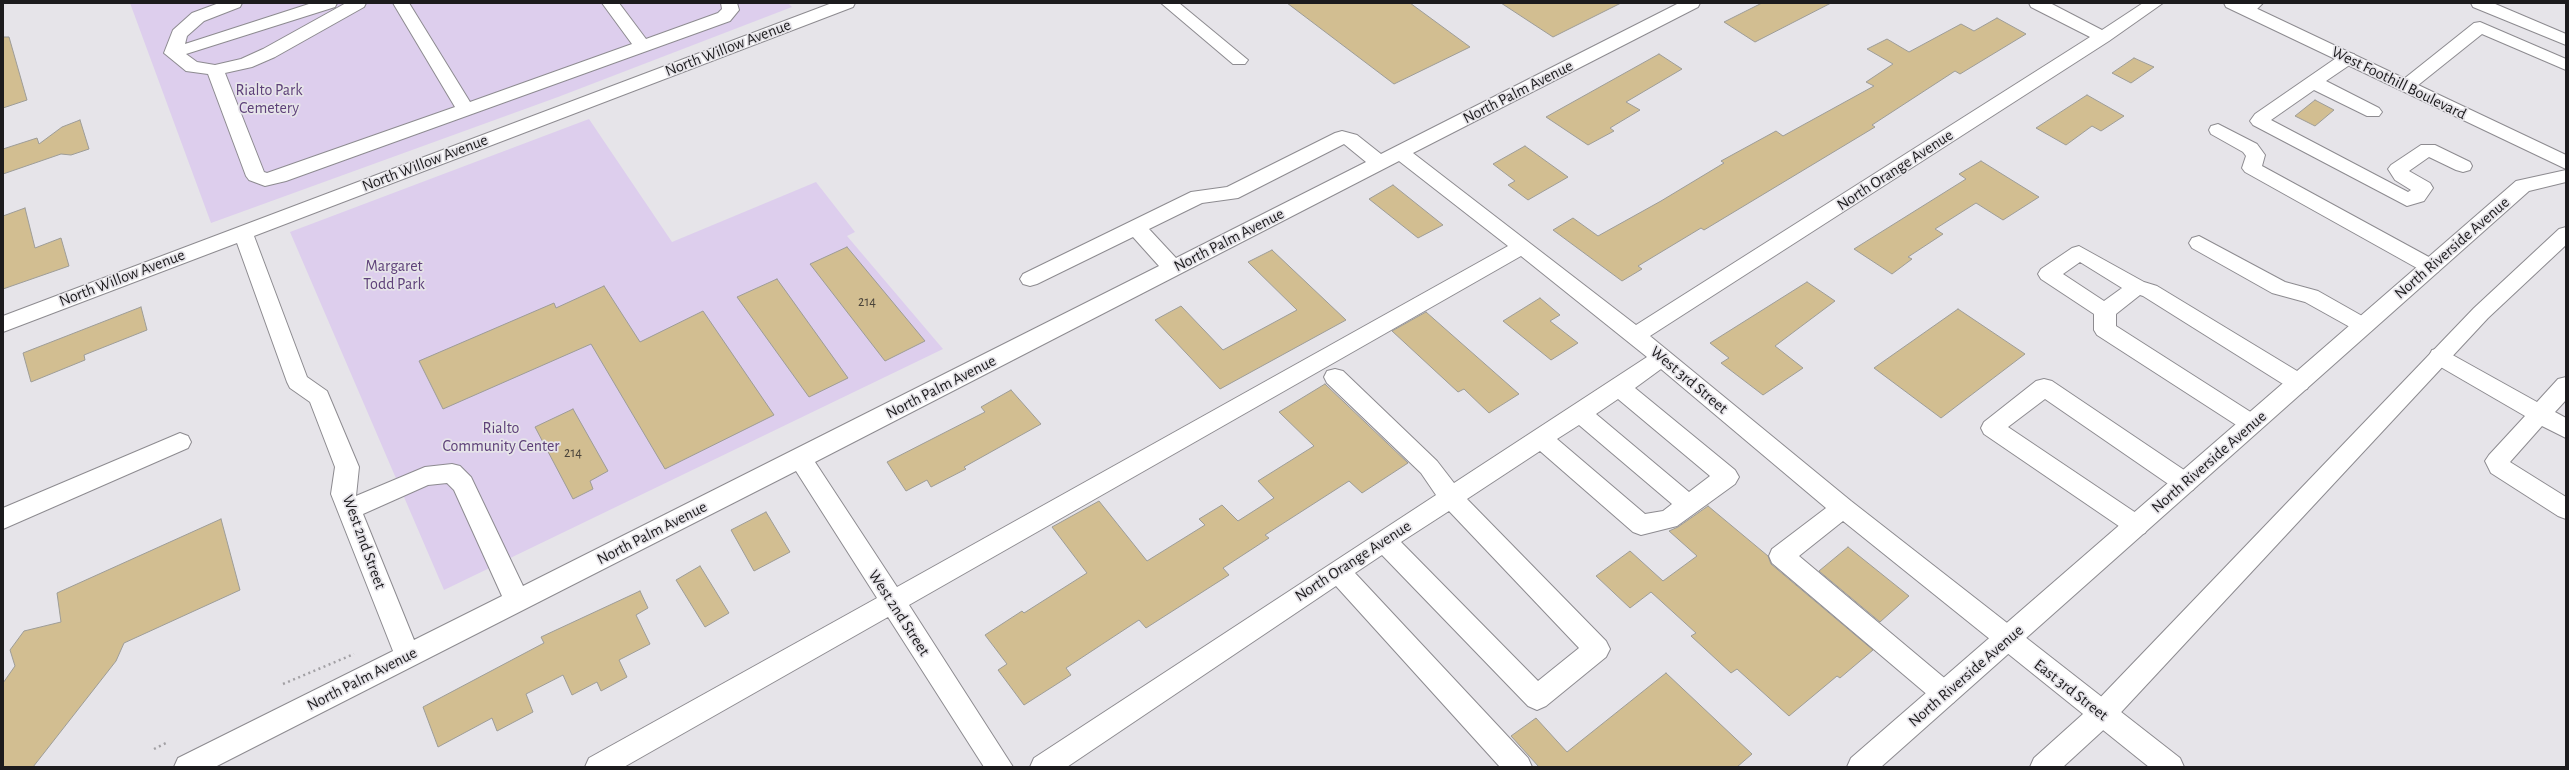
<!DOCTYPE html>
<html>
<head>
<meta charset="utf-8">
<style>
  body { margin:0 }
  #map { position:relative; width:2569px; height:770px; overflow:hidden; background:#e6e4e9; font-family:"Alegreya Sans",sans-serif }
  canvas { display:block }
  .frame { position:absolute; inset:0; border:4px solid #1c1b1d; pointer-events:none }
</style>
</head>
<body>
<div id="map">
<canvas width="2569" height="770"></canvas>
<div class="frame"></div>
</div>
<script>
const ctx = document.querySelector('canvas').getContext('2d');
ctx.lineJoin = 'round';
function fillPath(path, color) { ctx.fillStyle = color; ctx.fill(path, 'evenodd'); }
const shape = rows => new Path2D(rows.map(r => 'M' + r).join(''));
function strokePath(path, color, width, dash) { ctx.strokeStyle = color; ctx.lineWidth = width; ctx.lineCap = dash ? 'butt' : 'round'; ctx.setLineDash(dash || []); ctx.stroke(path); }
function drawText(font, color, halo, rows, align = 'center') {
  ctx.font = font + ' "Alegreya Sans",sans-serif'; ctx.lineWidth = 3.5; ctx.setLineDash([]); ctx.textBaseline = 'middle'; ctx.strokeStyle = halo; ctx.fillStyle = color; for (const [text, x, y, turn = 0] of rows) {
    ctx.save(); ctx.translate(x, y); ctx.rotate((+turn || 0) * Math.PI / 180); ctx.textAlign = isNaN(turn) ? turn : align; if (halo) ctx.strokeText(text, 0, 0); ctx.fillText(text, 0, 0); ctx.restore();
  }
}
const green = shape([
  [130,3,788,3,792,7,558,97,211,223],
  [589,119,672,242,816,182,855,232,847,236,943,349,444,590,290,232]
]);
const building = shape([
  [1287,3,1410,3,1470,47,1394,84,1287,3],
  [1501,3,1621,3,1553,37,1501,3],
  [1762,3,1831,3,1755,42,1724,22,1762,3],
  [1997,18,2026,34,1960,74,1955,71,1872,125,1875,127,1704,230,1701,228,1638,266,1642,269,1622,281,1553,230,1573,218,1598,236,1661,201,1724,163,1721,161,1776,131,1783,136,1874,86,1866,82,1893,64,1867,49,1887,39,1909,52,1961,24,1974,31,1997,18],
  [3,37,9,37,27,100,3,108,3,37],
  [1659,54,1682,69,1626,102,1640,110,1610,128,1614,131,1588,145,1546,117,1659,54],
  [2134,58,2154,67,2131,83,2112,73,2134,58],
  [2087,95,2124,116,2101,131,2092,126,2066,145,2036,128,2087,95],
  [2315,100,2334,110,2315,126,2295,116,2315,100],
  [80,120,89,149,71,155,61,154,3,174,3,149,37,138,39,144,62,127,80,120],
  [1525,146,1568,177,1528,200,1508,185,1515,181,1493,164,1525,146],
  [1981,161,2039,197,2003,220,1976,203,1935,229,1943,234,1908,257,1912,259,1892,274,1854,249,1966,179,1959,174,1981,161],
  [1393,185,1443,225,1418,238,1369,199,1393,185],
  [25,208,35,248,61,238,69,266,3,289,3,216,25,208],
  [847,247,925,341,885,361,810,264,847,247],
  [1272,250,1346,320,1220,389,1155,320,1181,306,1223,350,1297,310,1248,262,1272,250],
  [777,279,848,378,809,397,737,297,777,279],
  [1807,282,1835,301,1775,346,1803,368,1763,395,1721,363,1729,358,1710,343,1807,282],
  [604,286,640,342,703,311,774,415,665,469,591,344,443,409,419,361,554,303,556,308,604,286],
  [1540,298,1560,315,1550,321,1578,343,1551,360,1503,321,1540,298],
  [141,307,147,330,84,355,85,360,31,382,23,353,141,307],
  [1958,309,2025,354,1941,418,1874,368,1958,309],
  [1426,312,1519,394,1489,413,1464,389,1458,392,1392,331,1426,312],
  [1325,384,1408,463,1362,493,1349,481,1265,535,1269,538,1223,568,1229,575,1146,628,1139,620,1066,668,1071,675,1024,705,998,670,1007,664,985,635,1022,611,1024,613,1087,573,1052,527,1099,501,1147,561,1205,525,1199,519,1222,505,1238,521,1274,498,1258,481,1314,446,1279,412,1325,384],
  [1011,390,1041,424,964,467,966,469,931,487,927,480,906,491,887,462,985,412,981,407,1011,390],
  [573,409,608,471,590,481,593,489,573,499,535,427,573,409],
  [1708,506,1768,556,1771,564,1873,650,1840,678,1837,676,1789,716,1737,669,1731,673,1691,636,1696,633,1651,592,1630,608,1596,576,1630,551,1663,581,1697,556,1669,531,1678,527,1708,506],
  [766,512,790,552,754,571,731,530,766,512],
  [221,519,240,590,124,643,116,661,33,767,3,767,3,683,15,666,10,650,24,631,61,622,57,593,221,519],
  [1848,547,1909,596,1880,622,1819,571,1848,547],
  [700,566,729,613,705,627,676,580,700,566],
  [640,591,648,608,636,615,650,644,619,660,627,677,601,691,597,682,572,695,563,675,526,694,533,712,497,731,492,718,438,747,423,707,544,643,541,637,640,591],
  [1666,673,1752,754,1737,767,1539,767,1511,736,1536,718,1567,752,1666,673]
]);
const path = shape([
  [283,684,354,654],
  [154,749,168,742]
]);
const minor = shape([
  [219,3,242,3,240,7,204,21,187,36,185,44,312,3,337,3,335,7,186,54,197,62,215,65,241,59,263,49,346,3,366,3,364,7,275,57,252,67,225,73,264,172,267,173,455,107,393,3,409,3,470,102,632,44,602,3,619,3,646,39,718,13,722,9,721,3,737,3,739,10,730,21,286,181,265,186,249,180,246,176,208,74,186,71,164,53,173,30,192,13,219,3],
  [832,3,855,3,853,7,254,236,307,377,327,391,359,467,356,496,425,467,452,464,460,466,471,477,523,586,1159,266,1133,237,1037,284,1030,286,1023,284,1020,279,1023,274,1191,192,1227,187,1335,133,1342,131,1357,135,1381,154,1679,3,1700,3,1698,7,1413,153,1636,325,2090,37,2031,7,2029,3,2050,3,2102,30,2143,3,2163,3,2109,41,1650,336,1851,501,2180,758,2184,767,2149,767,1843,521,1799,556,1954,686,1958,694,1954,702,1945,706,1936,702,1772,563,1769,556,1772,549,1826,508,1661,369,1635,388,1735,470,1739,477,1735,484,1677,526,1641,535,1633,532,1540,451,1467,499,1606,641,1610,649,1606,657,1546,706,1537,710,1528,706,1382,555,1355,573,1528,758,1532,767,1500,767,1336,586,1067,767,1030,767,1034,758,1436,495,1421,473,1327,383,1324,377,1327,371,1335,369,1343,371,1437,461,1454,483,1647,357,1521,256,909,605,1013,767,984,767,888,617,624,767,585,767,589,758,877,598,796,471,215,767,174,767,178,758,393,651,331,494,335,467,310,402,290,388,287,382,237,243,3,332,3,316,832,3],
  [1344,144,1366,162,1176,258,1149,229,1202,203,1238,198,1344,144],
  [1399,161,1508,246,897,587,815,462,1399,161],
  [1618,399,1710,476,1689,492,1596,414,1618,399],
  [1579,425,1672,504,1663,511,1645,514,1557,439,1579,425],
  [447,483,454,490,502,596,414,640,363,514,428,485,447,483],
  [1449,511,1579,648,1538,681,1401,542,1449,511],
  [1161,3,1179,3,1248,60,1245,64,1233,64,1161,3],
  [2244,3,2263,3,2252,14,2246,15,2238,10,2244,3],
  [2471,3,2493,3,2566,34,2566,45,2473,7,2471,3],
  [2480,22,2566,59,2566,70,2482,34,2412,90,2400,90,2397,86,2400,82,2474,23,2480,22],
  [2348,53,2354,54,2357,58,2354,62,2326,81,2379,108,2382,112,2379,116,2367,116,2314,90,2271,120,2408,192,2411,190,2395,180,2388,169,2391,165,2421,145,2435,145,2470,162,2472,166,2470,170,2463,172,2456,170,2429,157,2409,171,2430,183,2433,188,2424,201,2407,206,2253,125,2250,121,2255,114,2342,54,2348,53],
  [2218,124,2257,144,2265,155,2262,166,2438,262,2441,267,2438,272,2431,274,2424,272,2245,172,2242,168,2246,156,2243,152,2211,134,2209,130,2211,126,2218,124],
  [2199,236,2285,282,2318,291,2371,321,2375,326,2371,331,2364,334,2357,331,2305,302,2272,293,2192,248,2189,243,2192,238,2199,236],
  [2079,246,2144,282,2157,286,2307,377,2310,383,2307,389,2299,391,2291,389,2143,296,2140,295,2116,314,2116,326,2260,418,2263,424,2260,430,2252,433,2244,430,2097,335,2094,330,2094,314,2041,279,2038,274,2041,269,2072,248,2079,246],
  [2080,262,2122,288,2104,301,2063,274,2080,262],
  [2440,348,2537,402,2558,379,2566,377,2566,400,2555,412,2566,418,2566,438,2542,426,2510,462,2566,497,2566,519,2558,516,2491,473,2485,461,2489,455,2525,416,2432,362,2429,356,2432,350,2440,348],
  [2044,379,2052,381,2193,476,2197,483,2193,490,2185,492,2177,490,2045,399,2008,427,2145,519,2149,526,2145,533,2137,536,2129,533,1984,434,1981,428,1984,422,2036,381,2044,379],
  [180,433,188,436,191,442,188,448,3,529,3,508,180,433]
]);
const major = shape([
  [2224,3,2245,3,2566,155,2566,169,2226,7,2224,3],
  [2566,170,2566,182,2529,191,1881,767,1847,767,1851,758,2516,181,2566,170],
  [2566,227,2566,245,2488,318,2111,723,2063,767,2030,767,2034,758,2093,705,2474,308,2559,229,2566,227]
]);
const numberNames = [
  ["214",867,302],
  ["214",573,453]
];
const streetNames = [
  ["North Willow Avenue",728,48,-21],
  ["West Foothill Boulevard",2399,83,26],
  ["North Palm Avenue",1518,92,-27],
  ["North Willow Avenue",425,163,-21],
  ["North Orange Avenue",1895,170,-33],
  ["North Palm Avenue",1229,240,-27],
  ["North Riverside Avenue",2452,248,-41],
  ["North Willow Avenue",122,278,-21],
  ["West 3rd Street",1689,380,40],
  ["North Palm Avenue",941,387,-27],
  ["North Riverside Avenue",2209,462,-41],
  ["North Palm Avenue",652,533,-27],
  ["West 2nd Street",364,542,70],
  ["North Orange Avenue",1353,561,-33],
  ["West 2nd Street",899,613,57],
  ["North Riverside Avenue",1966,676,-41],
  ["North Palm Avenue",362,679,-27],
  ["East 3rd Street",2071,690,38]
];
const parkNames = [
  ["Rialto Park",269,90],
  ["Cemetery",269,108],
  ["Margaret",394,266],
  ["Todd Park",394,284],
  ["Rialto",501,428],
  ["Community Center",501,446]
];
fillPath(green, '#ddceed');
fillPath(building, '#d2be91');
strokePath(building, '#9d9c97', 1);
strokePath(minor, '#8d8b90', 2);
strokePath(major, '#8d8b90', 2);
strokePath(path, '#a2a0a4', 2.5, [2, 3.5]);
fillPath(minor, '#fff');
fillPath(major, '#fff');
drawText('14px', '#4a443a', null, numberNames);
drawText('16px', '#1c1b1d', '#e6e4e9', streetNames);
drawText('16px', '#5e4179', '#e6e4e9', parkNames);
</script>
</body>
</html>
